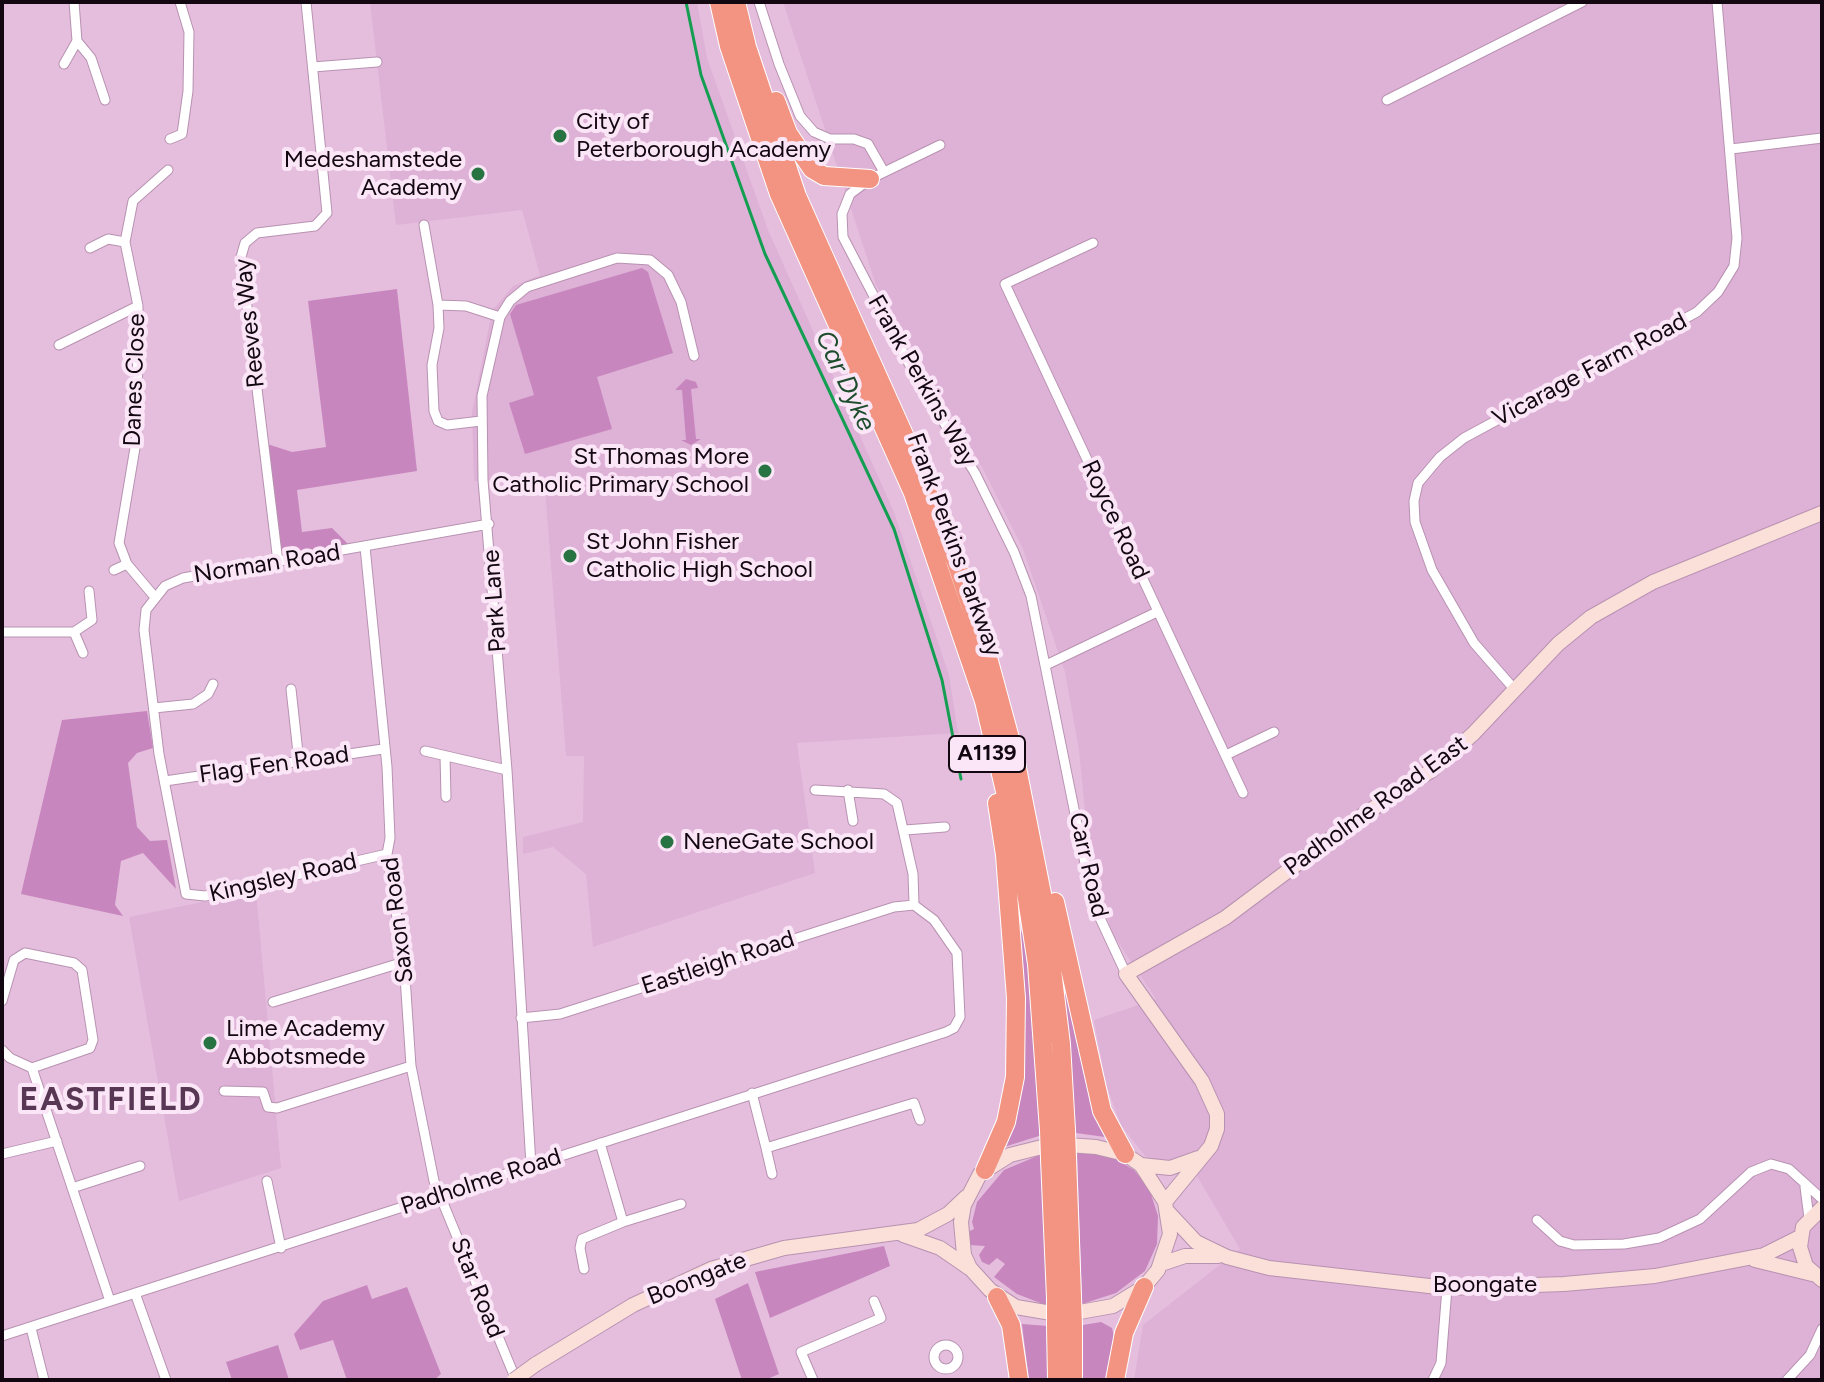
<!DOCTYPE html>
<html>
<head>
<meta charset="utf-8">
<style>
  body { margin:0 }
  #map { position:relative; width:1824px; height:1382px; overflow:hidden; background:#e5bede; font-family:Figtree,sans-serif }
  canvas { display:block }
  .frame { position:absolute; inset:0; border:4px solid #130712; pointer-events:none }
</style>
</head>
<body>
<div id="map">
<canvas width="1824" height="1382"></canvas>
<div class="frame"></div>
</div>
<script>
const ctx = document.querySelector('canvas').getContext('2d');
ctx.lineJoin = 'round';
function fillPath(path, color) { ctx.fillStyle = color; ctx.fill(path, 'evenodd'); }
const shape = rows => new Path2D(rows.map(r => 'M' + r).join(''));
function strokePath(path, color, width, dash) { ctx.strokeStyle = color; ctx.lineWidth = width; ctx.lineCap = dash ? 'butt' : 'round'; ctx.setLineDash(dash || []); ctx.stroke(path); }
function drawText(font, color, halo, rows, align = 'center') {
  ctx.font = font + ' Figtree,sans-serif'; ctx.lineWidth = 8; ctx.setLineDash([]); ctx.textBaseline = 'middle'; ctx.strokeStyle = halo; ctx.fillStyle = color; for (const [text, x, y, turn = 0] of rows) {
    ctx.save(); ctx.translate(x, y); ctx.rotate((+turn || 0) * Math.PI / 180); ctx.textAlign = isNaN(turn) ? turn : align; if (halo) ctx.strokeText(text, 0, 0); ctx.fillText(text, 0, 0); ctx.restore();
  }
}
const built = shape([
  [370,2,697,2,707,58,768,230,894,512,949,675,958,733,797,743,815,873,593,947,586,874,553,847,523,854,523,837,583,822,584,756,566,756,544,476,474,481,472,412,492,311,513,286,540,275,522,210,396,225],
  [783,2,1822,2,1822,1380,1134,1380,1143,1325,1240,1249,1187,1159,1168,1165,1145,1156,1121,1125,1106,1085,1094,1020,1156,999,1112,933,1090,861,1079,750,1065,672,1023,549,983,469,876,285],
  [256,891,281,1168,179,1201,129,917]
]);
const green = shape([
  [642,268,648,272,673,353,597,377,612,429,525,454,509,403,534,395,510,314,516,305],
  [397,289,417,471,297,490,302,532,332,528,351,547,279,561,264,443,292,452,326,447,308,301],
  [686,379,696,382,698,388,691,389,696,439,701,439,691,445,681,440,686,440,682,390,675,390],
  [147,711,153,748,137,753,128,763,137,827,150,841,167,840,176,889,143,853,121,861,115,905,123,916,21,894,62,720],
  [1025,931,1038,1045,1042,1135,1004,1147,1019,932],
  [1070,993,1095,1113,1105,1137,1076,1133,1062,995],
  [1077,1151,1112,1157,1134,1170,1149,1188,1158,1216,1157,1244,1145,1271,1116,1293,1082,1304],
  [1042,1154,1048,1306,1017,1294,994,1277,1005,1264,997,1258,989,1265,982,1262,979,1255,985,1246,969,1245,968,1232,974,1229,972,1222,977,1202,1004,1170],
  [884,1246,890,1266,770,1318,755,1272],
  [748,1283,779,1374,765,1380,742,1380,715,1299],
  [367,1285,372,1299,407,1287,441,1374,434,1380,347,1380,333,1340,300,1350,294,1334,323,1301],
  [1101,1322,1112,1328,1114,1337,1106,1380,1081,1380,1083,1325],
  [1022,1324,1048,1326,1049,1380,1029,1380],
  [278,1345,289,1380,232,1380,226,1362]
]);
const stream = shape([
  [686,2,701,75,765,254,894,529,942,680,961,779]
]);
const street = shape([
  [74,2,77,41,91,58,105,100],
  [759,2,779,64,800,116,814,132,830,139,854,139,868,144,884,172],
  [64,64,77,41],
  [313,67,377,62],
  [1387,100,1582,2],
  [170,139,182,134,188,91,189,32,180,2],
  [940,145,870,179,850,194,842,214,843,237,917,379,975,473,1014,552,1031,596,1093,903,1126,974],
  [1731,149,1822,138],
  [424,225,438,305,439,328,432,365,434,411,438,421,447,425,481,421],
  [1093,243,1005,284,1243,793],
  [90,248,108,239,125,242],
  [438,305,466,306,500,317],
  [59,345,138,306],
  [365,547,387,767,390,838,387,854,404,962,411,1066,434,1181,516,1380],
  [278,562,241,257,245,243,257,233,315,226,327,213,306,2],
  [114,570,127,564],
  [154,596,127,564,119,543,137,436,138,306,125,242,133,201,168,170],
  [2,632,74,632,92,620,89,591],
  [74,632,83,653],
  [1046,665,1157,612],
  [291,689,299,762],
  [1515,690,1474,643,1432,570,1415,522,1414,501,1418,483,1440,457,1464,438,1697,312,1718,292,1734,266,1737,238,1717,2],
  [154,708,193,704,208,694,213,684],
  [425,751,507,770],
  [1226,755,1274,732],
  [445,756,446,797],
  [165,781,383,749],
  [815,790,884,794,897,803,913,874,914,905],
  [848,790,853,821],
  [905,830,945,827],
  [387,854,205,896,186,894,159,754,144,630,146,610,165,586,183,578,489,524],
  [2,1001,14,960,25,953,74,963,82,970,93,1040,90,1048,32,1068],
  [273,1002,404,962],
  [521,1018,560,1014,894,907,914,905],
  [2,1050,10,1058,32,1068,110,1301],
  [224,1091,263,1092,268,1107,277,1108,411,1066],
  [752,1093,766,1148,914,1103,920,1120],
  [766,1148,772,1174],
  [2,1154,57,1141],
  [531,1165,507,770,483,480,482,396,500,317,510,301,527,287,617,258,650,260,668,275,681,302,694,356],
  [267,1181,281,1248],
  [1805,1187,1809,1218],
  [72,1188,140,1166],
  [1537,1220,1560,1241,1574,1245,1624,1244,1659,1238,1700,1219,1751,1172,1771,1164,1789,1169,1822,1199],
  [623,1222,681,1204],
  [584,1269,580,1248,582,1239,623,1222,600,1143],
  [135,1293,166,1380],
  [31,1328,44,1380],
  [2,1336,946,1032,954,1028,960,1017,957,953,934,920,914,905],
  '934 1357a12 12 0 1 1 24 0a12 12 0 1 1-24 0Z',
  [813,1380,801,1352,881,1318,874,1301],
  [1433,1380,1441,1363,1447,1288],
  [1787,1380,1810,1355,1822,1329]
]);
const secondary = shape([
  [1054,1144,1096,1147,1125,1154,1141,1165,1165,1202,1170,1234,1158,1270,1144,1287,1113,1306,1063,1315,1016,1307,990,1290,970,1268,964,1255,961,1222,964,1205,980,1174,1010,1155,1054,1144],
  [1141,1165,1170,1168,1198,1158],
  [1165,1202,1211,1146,1217,1129,1217,1114,1202,1081,1126,974,1225,918,1357,819,1432,770,1473,734,1558,644,1591,617,1653,582,1822,513],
  [1822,1208,1803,1227,1800,1247,1806,1266,1822,1280],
  [1168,1212,1196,1242,1227,1257,1269,1268,1447,1288,1564,1284,1655,1276,1764,1255,1800,1237],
  [903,1235,940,1248,969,1268],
  [1755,1260,1812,1274],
  [1161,1264,1185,1256,1218,1256],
  [536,1364,633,1305,711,1269,784,1248,918,1230,948,1214,966,1197]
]);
const highway = shape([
  [719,2,729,46,779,194,913,493,984,701,1021,860,1037,964,1049,1130],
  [736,2,747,47,797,196,906,439,956,562,989,661,1014,753,1044,904,1061,1044,1066,1130],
  [776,101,788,133,812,169,824,176,870,179],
  [1055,902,1102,1111,1125,1154],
  [1067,1158,1072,1297],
  [1050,1159,1056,1298],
  [985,1170,1006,1122,1015,1077,1016,998,1005,855,997,803],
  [997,1297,1011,1325,1019,1380],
  [1056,1326,1057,1380],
  [1073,1326,1073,1380],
  [1115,1380,1124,1333,1144,1287]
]);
const secondaryBridge = shape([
  [514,1380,536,1364]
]);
const highwayBridge = shape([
  [1049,1130,1050,1159],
  [1066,1130,1067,1158],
  [1072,1297,1073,1326],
  [1056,1298,1056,1326]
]);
const markers = [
  [560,136,8,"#277342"],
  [478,174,8,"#277342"],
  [765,471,8,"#277342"],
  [570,556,8,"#277342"],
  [667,842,8,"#277342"],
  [210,1043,8,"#277342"]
];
const shields = [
  [987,754,76]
];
const shieldNames = [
  ["A1139",987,754]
];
const poiNames = [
  ["City of",576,122],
  ["Peterborough Academy",576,150],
  ["Medeshamstede",462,160,"right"],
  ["Academy",462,188,"right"],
  ["St Thomas More",749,457,"right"],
  ["Catholic Primary School",749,485,"right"],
  ["St John Fisher",586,542],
  ["Catholic High School",586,570],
  ["NeneGate School",683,842],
  ["Lime Academy",226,1029],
  ["Abbotsmede",226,1057]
];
const streetNames = [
  ["Reeves Way",250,323,-96],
  ["Vicarage Farm Road",1590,370,-28],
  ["Danes Close",135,380,-88],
  ["Frank Perkins Way",922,381,60],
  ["Royce Road",1115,520,65],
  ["Frank Perkins Parkway",954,545,70],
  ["Norman Road",267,564,-9],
  ["Park Lane",495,601,-94],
  ["Flag Fen Road",274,765,-8],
  ["Padholme Road East",1376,806,-36],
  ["Carr Road",1088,865,77],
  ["Kingsley Road",283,878,-13],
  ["Saxon Road",398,920,-97],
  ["Eastleigh Road",718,963,-18],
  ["Padholme Road",481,1182,-18],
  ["Boongate",697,1279,-22],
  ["Boongate",1485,1285],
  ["Star Road",477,1288,68]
];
const waterNames = [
  ["Car Dyke",845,381,65]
];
const districtNames = [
  ["EASTFIELD",111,1101]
];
fillPath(built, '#deb1d7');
fillPath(green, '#c886be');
strokePath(stream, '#149e52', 3);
strokePath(street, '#b892b1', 11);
strokePath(secondary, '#b892b1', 16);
strokePath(highway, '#fff', 20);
strokePath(street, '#fff', 9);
strokePath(secondary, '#fbdfd9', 14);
strokePath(highway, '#f29481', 18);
strokePath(secondaryBridge, '#b892b1', 16, []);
strokePath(highwayBridge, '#fff', 20, []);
strokePath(secondaryBridge, '#fbdfd9', 14);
strokePath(highwayBridge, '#f29481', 18);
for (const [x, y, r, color] of markers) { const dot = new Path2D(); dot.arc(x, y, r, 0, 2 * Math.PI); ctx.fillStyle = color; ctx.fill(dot); strokePath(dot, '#fae6f6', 3); }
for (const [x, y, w] of shields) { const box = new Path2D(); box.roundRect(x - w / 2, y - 18, w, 36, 6); ctx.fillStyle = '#fae6f6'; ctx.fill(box); strokePath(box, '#130712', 2); }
drawText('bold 22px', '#130712', null, shieldNames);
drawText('24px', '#130712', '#fae6f6', poiNames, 'left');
drawText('24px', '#130712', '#fae6f6', streetNames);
drawText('italic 26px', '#1e4d2d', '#fae6f6', waterNames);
ctx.letterSpacing = '2px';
drawText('bold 32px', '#573753', '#fae6f6', districtNames);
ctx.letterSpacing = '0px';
</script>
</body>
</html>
